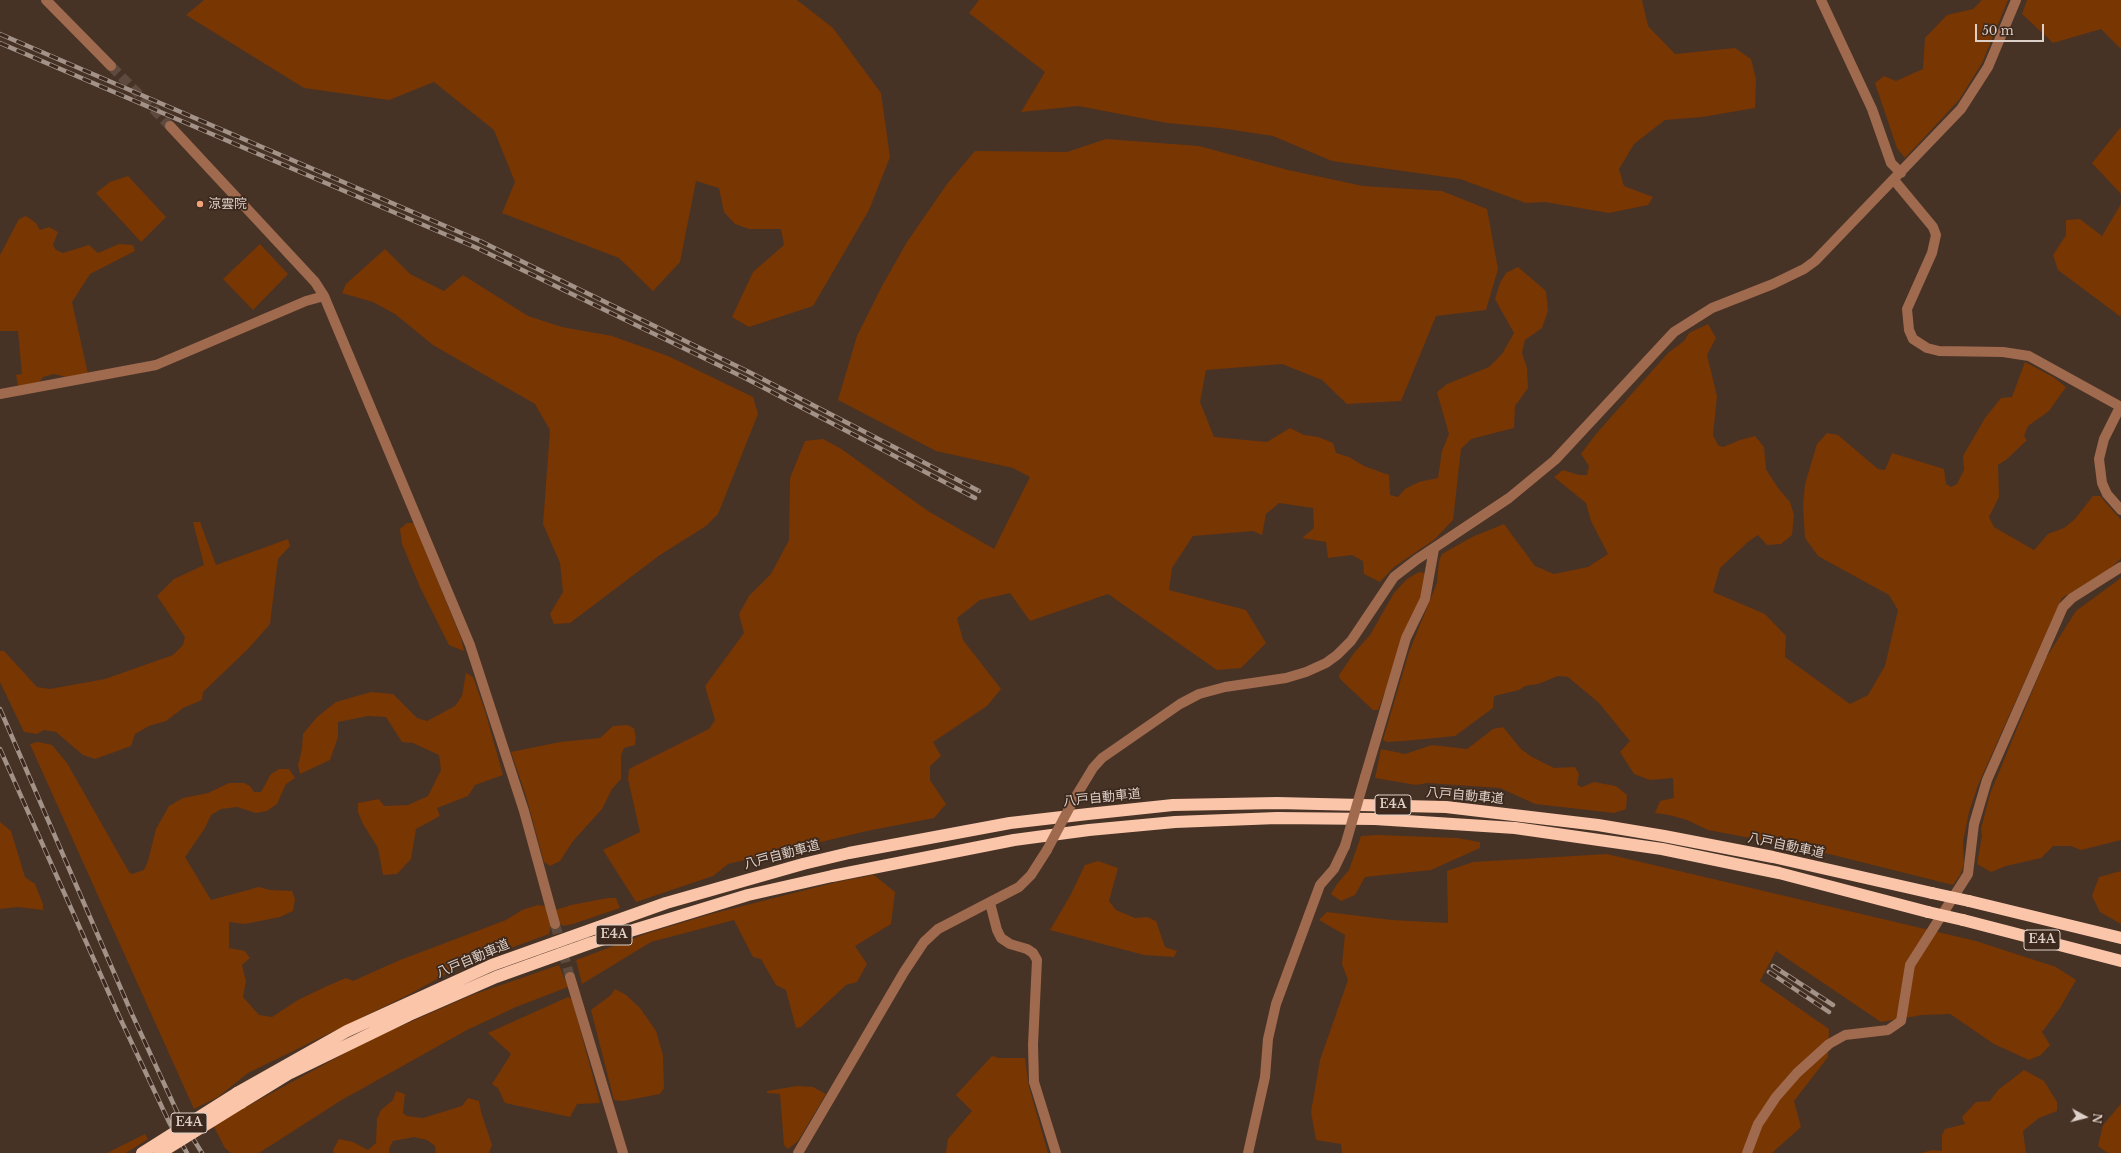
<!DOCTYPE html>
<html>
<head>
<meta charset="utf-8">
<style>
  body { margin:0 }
  #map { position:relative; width:2121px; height:1153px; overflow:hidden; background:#473226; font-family:"Libre Baskerville",serif }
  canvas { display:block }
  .north { position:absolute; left:2065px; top:1097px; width:40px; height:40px; -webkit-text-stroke:3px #3c281c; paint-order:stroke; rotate:97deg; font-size:11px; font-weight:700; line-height:16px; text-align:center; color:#ddd0c8 }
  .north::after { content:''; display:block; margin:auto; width:14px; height:18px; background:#ddd0c8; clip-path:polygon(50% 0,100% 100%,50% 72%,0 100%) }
  .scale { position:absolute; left:1975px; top:24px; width:69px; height:18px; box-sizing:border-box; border:2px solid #ddd0c8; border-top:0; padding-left:5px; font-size:12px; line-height:14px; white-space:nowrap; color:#ddd0c8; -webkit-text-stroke:3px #3c281c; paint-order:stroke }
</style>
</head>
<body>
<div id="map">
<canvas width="2121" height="1153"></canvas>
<div class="north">N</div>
<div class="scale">50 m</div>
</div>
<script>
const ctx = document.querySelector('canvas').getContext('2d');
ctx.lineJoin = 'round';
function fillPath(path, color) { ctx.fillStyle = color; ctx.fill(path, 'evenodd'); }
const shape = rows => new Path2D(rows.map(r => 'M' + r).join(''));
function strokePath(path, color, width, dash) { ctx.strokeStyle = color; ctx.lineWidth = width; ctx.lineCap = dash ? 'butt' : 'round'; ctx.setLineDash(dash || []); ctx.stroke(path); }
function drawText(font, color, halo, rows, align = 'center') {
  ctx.font = font + ' "Libre Baskerville","Noto Sans JP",serif'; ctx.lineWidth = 3.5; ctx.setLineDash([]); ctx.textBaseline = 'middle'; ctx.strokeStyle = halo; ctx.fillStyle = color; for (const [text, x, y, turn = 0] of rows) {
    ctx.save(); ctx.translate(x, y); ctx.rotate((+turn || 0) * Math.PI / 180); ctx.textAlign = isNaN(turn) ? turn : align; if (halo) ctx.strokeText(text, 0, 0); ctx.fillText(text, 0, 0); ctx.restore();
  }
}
const green = shape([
  [204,0,797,0,833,28,881,93,890,157,869,210,813,306,749,327,732,317,753,272,784,245,781,229,749,229,735,224,724,212,719,188,696,181,680,262,653,291,619,258,502,213,515,182,494,130,434,82,389,100,304,88,186,15],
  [979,0,1642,0,1648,26,1675,54,1735,48,1751,59,1756,79,1755,108,1702,117,1665,120,1634,144,1619,169,1624,186,1653,197,1648,205,1609,213,1545,202,1526,203,1460,179,1332,161,1273,136,1220,128,1167,123,1078,106,1021,112,1045,72,969,13],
  [1982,0,2008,0,1982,63,1959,100,1905,158,1897,148,1875,83,1884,76,1896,81,1923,69,1925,38,1947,15,1973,9],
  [2027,0,2121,0,2121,49,2101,29,2053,43,2022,14],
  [2121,127,2121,194,2092,163],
  [1106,139,1199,146,1288,170,1363,186,1442,191,1487,209,1498,269,1486,310,1436,316,1401,401,1347,404,1322,380,1282,364,1206,370,1200,402,1214,437,1267,442,1290,428,1304,435,1318,437,1333,443,1336,453,1349,457,1364,466,1389,475,1390,495,1398,497,1405,489,1419,482,1438,478,1442,451,1449,434,1437,392,1447,384,1489,367,1502,354,1514,333,1495,299,1500,283,1506,273,1518,267,1546,291,1548,311,1542,328,1525,340,1522,353,1527,368,1528,388,1515,406,1514,428,1471,439,1461,449,1453,520,1435,539,1394,567,1380,582,1364,574,1363,561,1352,555,1328,558,1326,542,1302,538,1314,528,1313,508,1279,503,1266,514,1262,535,1253,531,1193,536,1172,568,1169,590,1246,610,1266,643,1241,668,1217,670,1108,594,1030,621,1010,593,980,600,957,618,963,640,1001,689,987,706,933,742,941,756,930,766,930,780,946,804,934,818,867,831,728,864,713,876,636,902,603,850,640,832,628,779,629,769,709,729,715,720,705,686,744,633,739,614,749,596,771,574,789,540,790,478,805,441,823,439,840,448,928,511,994,549,1030,477,1013,468,936,451,838,400,857,336,882,286,907,242,947,184,975,151,1067,152],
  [128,176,166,217,141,242,96,193,110,182],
  [2121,204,2121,317,2058,270,2053,255,2066,235,2066,220,2080,219,2102,236],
  [26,216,36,223,40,230,49,227,58,232,53,245,56,250,63,253,89,245,98,253,119,244,133,245,135,251,90,274,72,302,88,374,66,377,54,374,43,377,38,384,18,386,16,375,22,374,18,331,0,331,0,255,19,219],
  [260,244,288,274,253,310,223,279],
  [385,249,410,274,444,291,463,275,528,316,562,327,612,336,668,356,753,397,758,414,718,514,706,526,660,555,570,623,554,624,550,614,563,592,560,563,543,524,550,430,535,404,433,345,395,314,373,302,342,293,346,284],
  [1708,324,1716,338,1707,355,1717,396,1713,435,1718,445,1723,447,1740,440,1755,436,1764,447,1766,469,1778,488,1790,502,1794,515,1792,535,1781,544,1767,545,1758,535,1749,541,1720,568,1713,592,1765,614,1786,636,1785,657,1850,704,1868,695,1885,666,1898,610,1889,595,1818,556,1805,538,1803,506,1805,484,1817,444,1827,433,1838,435,1878,469,1885,470,1892,453,1944,469,1946,484,1951,487,1957,484,1964,470,1963,456,1985,418,2001,398,2012,397,2025,362,2053,377,2066,387,2049,411,2028,426,2024,436,2027,440,2006,460,1998,465,1999,497,1989,517,1994,527,2034,550,2048,534,2064,528,2075,519,2093,496,2100,496,2121,520,2121,558,2111,568,2062,598,1978,785,1969,812,1963,842,1964,864,1960,875,1953,885,1809,849,1708,830,1687,820,1669,815,1655,813,1660,801,1674,798,1673,778,1650,780,1634,774,1620,752,1630,741,1599,703,1568,677,1558,676,1538,684,1525,686,1519,690,1494,696,1493,708,1455,736,1404,741,1387,742,1383,740,1409,652,1437,583,1439,561,1442,554,1472,537,1504,524,1535,566,1554,574,1588,567,1608,554,1591,521,1586,503,1554,477,1563,470,1579,475,1587,475,1589,466,1581,454,1596,434,1668,353,1684,341,1689,333],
  [193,522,200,522,216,565,288,539,290,546,278,559,270,624,248,649,203,692,202,700,183,708,166,721,149,726,135,734,131,746,95,759,83,755,56,732,44,730,37,734,24,732,0,682,0,651,4,651,37,687,50,689,105,679,173,655,183,645,185,637,157,596,174,579,204,565],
  [407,523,414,523,461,638,464,651,449,645,420,587,402,544,400,529],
  [1419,572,1425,573,1423,596,1378,710,1373,710,1340,679,1339,675,1354,653,1370,635,1394,593,1407,579],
  [2121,578,2121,840,2081,850,2071,846,2053,846,2041,858,2006,866,1991,872,1977,864,1982,836,1981,829,1990,794,2046,658,2076,611],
  [466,673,473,677,485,711,503,775,475,785,468,796,437,808,440,816,416,829,411,859,397,874,383,875,378,848,363,824,358,812,358,803,379,799,384,806,408,805,428,796,441,770,439,755,413,743,402,742,386,717,368,716,338,722,338,737,330,760,300,774,298,765,302,749,303,734,317,717,336,702,371,692,393,694,417,718,427,721,455,706,462,696],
  [627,725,634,728,636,738,635,745,624,748,621,755,621,779,612,789,602,809,573,841,560,861,550,866,544,862,526,796,511,752,560,742,600,738,613,726],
  [1503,727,1521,749,1532,757,1554,768,1575,767,1579,774,1577,785,1582,787,1594,782,1616,786,1627,795,1626,809,1614,813,1535,804,1500,788,1427,783,1416,785,1375,778,1381,749,1405,754,1432,745,1467,749,1493,729],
  [38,742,52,745,67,763,129,872,132,874,144,870,148,861,156,829,169,806,183,798,208,793,229,783,244,783,250,786,254,792,261,792,271,774,279,769,289,769,295,778,286,784,277,804,267,811,256,813,237,807,221,809,211,815,205,828,185,857,211,900,259,887,270,890,292,891,295,899,293,911,280,917,245,924,229,922,229,948,245,951,250,958,242,965,246,981,243,997,259,1015,272,1017,298,1000,327,986,346,978,353,981,400,960,506,920,522,910,538,905,545,906,549,912,571,905,608,898,616,898,620,908,573,924,563,926,559,923,551,926,549,934,459,967,410,994,248,1073,218,1097,194,1109,33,751,30,744],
  [0,822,11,831,25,877,35,884,43,904,43,910,18,907,0,909],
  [1378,835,1457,838,1480,842,1480,848,1431,870,1365,877,1355,895,1341,901,1331,894,1337,884,1349,870,1361,836],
  [1607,854,1976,941,2056,967,2076,980,2060,1008,2042,1032,2050,1045,2041,1055,2029,1060,1994,1044,1950,1014,1922,1015,1881,1022,1776,951,1760,981,1829,1029,1828,1057,1794,1101,1801,1127,1772,1153,1342,1153,1341,1144,1316,1140,1311,1112,1320,1060,1348,980,1342,964,1345,935,1319,920,1327,912,1392,920,1448,923,1447,871,1473,862],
  [1098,861,1118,868,1109,901,1116,910,1135,918,1147,917,1156,921,1165,947,1177,951,1174,957,1144,955,1050,930,1070,896,1085,865],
  [2121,871,2121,924,2100,912,2092,896,2099,877],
  [874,875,895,892,891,924,855,946,867,964,857,982,846,985,801,1027,796,1028,786,990,776,985,761,959,753,957,734,920,651,942,582,984,576,960,648,933,711,914,837,882],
  [559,965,568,987,516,1007,467,1030,340,1101,259,1153,231,1153,225,1148,213,1125,369,1040,472,995],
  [615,989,626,995,640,1008,656,1031,663,1055,664,1088,660,1094,623,1101,614,1100,591,1010,611,995],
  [568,997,572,999,600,1103,577,1104,570,1117,505,1103,498,1088,492,1084,511,1054,488,1033],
  [992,1056,999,1058,1025,1058,1029,1087,1048,1153,946,1153,948,1139,972,1111,956,1095],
  [2024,1070,2044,1081,2057,1102,2057,1111,2039,1118,2023,1131,2026,1153,1921,1153,1933,1150,1942,1151,1942,1135,1945,1129,1965,1124,1962,1117,1976,1102,1990,1101,1998,1090],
  [797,1086,813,1087,826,1094,798,1141,788,1149,784,1145,780,1094,767,1093,767,1091],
  [396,1091,405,1094,403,1113,407,1116,423,1118,462,1106,468,1098,479,1101,481,1112,492,1145,489,1153,436,1153,435,1146,427,1140,414,1137,393,1141,389,1149,389,1153,334,1153,333,1150,339,1139,353,1142,368,1150,376,1143,377,1119,381,1110,393,1100],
  [2121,1104,2121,1153,2108,1153,2098,1146,2103,1125],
  [145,1134,148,1139,126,1153,107,1153]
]);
const minorTunnel = shape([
  [111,66,170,126],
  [555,924,570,977]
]);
const minor = shape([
  [46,0,111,66],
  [1821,0,1872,109,1891,163,1901,173],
  [170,126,315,282,324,296,470,645,524,811,555,924],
  [1894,180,1933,227,1936,235,1932,253,1907,309,1909,330,1913,339,1927,348,1939,351,2003,352,2029,356,2121,407],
  [0,394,156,365,306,301,324,296],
  [2120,407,2104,439,2099,459,2102,483,2107,494,2121,510],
  [1365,777,1406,638,1425,599,1434,549],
  [1073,801,1093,768,1102,758,1180,704,1199,694,1225,687,1286,678,1306,672,1326,663,1337,655,1351,641,1394,577,1416,560,1509,498,1555,460,1674,332,1712,308,1773,284,1804,269,1815,261,1961,109,1988,67,2016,0],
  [990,903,997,930,1001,938,1010,944,1027,949,1033,953,1037,960,1033,1045,1034,1082,1056,1153],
  [570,977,623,1153],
  [798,1153,904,972,924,942,938,929,1019,887,1031,875,1047,850],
  [1248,1153,1265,1077,1268,1039,1276,1004,1320,885,1334,869,1345,846],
  [1747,1153,1758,1124,1776,1097,1797,1073,1829,1044,1845,1035,1888,1030,1901,1021,1910,965,1968,874,1974,824,1987,780,2063,607,2072,598,2121,567]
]);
const highway = shape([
  [1969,901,2121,938],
  [1963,920,2121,961],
  [237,1093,347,1031,492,965,666,903,803,864,849,853,1010,823,1088,814,1173,805,1277,803,1446,807,1598,825,1664,836,1773,857,1932,893],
  [241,1103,290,1073,409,1015,496,977,591,943,748,895,832,876,1014,840,1089,830,1175,822,1277,818,1375,819,1515,828,1662,849,1779,873,1928,912]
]);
const rail = shape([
  [0,34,480,241,749,372,979,491],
  [0,43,477,248,745,378,975,498],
  [0,709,131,1012,179,1116,202,1153],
  [0,749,120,1018,169,1122,187,1153],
  [1773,966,1833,1005],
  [1769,972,1829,1012]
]);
const minorBridge = shape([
  [1345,846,1365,777],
  [1047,850,1073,801]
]);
const highwayBridge = shape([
  [1932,893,1969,901],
  [1928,912,1963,920],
  [142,1153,237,1093],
  [160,1153,241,1103]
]);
const markers = [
  [200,204,4,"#f0a378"]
];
const shields = [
  [1393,805,36],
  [614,935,36],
  [2042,940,36],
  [189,1123,36]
];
const shieldNames = [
  ["E4A",1393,805],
  ["E4A",614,935],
  ["E4A",2042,940],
  ["E4A",189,1123]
];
const poiNames = [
  ["涼雲院",208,204]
];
const streetNames = [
  ["八戸自動車道",1465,796,5],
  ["八戸自動車道",1102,798,-6],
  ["八戸自動車道",1786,846,12],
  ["八戸自動車道",782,855,-15],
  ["八戸自動車道",473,959,-23]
];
fillPath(green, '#783603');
strokePath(minorTunnel, '#5e4a3e', 10, [10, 5]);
strokePath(minor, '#9f6a4d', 10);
strokePath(highway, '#fac5a9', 12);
strokePath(rail, '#a29288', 4.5);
strokePath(rail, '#3c281c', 3, [9]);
strokePath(minorBridge, '#9f6a4d', 10);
strokePath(highwayBridge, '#fac5a9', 12);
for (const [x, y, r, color] of markers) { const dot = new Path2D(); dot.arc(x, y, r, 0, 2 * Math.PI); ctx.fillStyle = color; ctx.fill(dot); strokePath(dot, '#3c281c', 1.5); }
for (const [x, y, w] of shields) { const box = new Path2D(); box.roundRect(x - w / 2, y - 10, w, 20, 3); ctx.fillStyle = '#3c281c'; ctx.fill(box); strokePath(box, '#ddd0c8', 1); }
drawText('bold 12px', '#ddd0c8', null, shieldNames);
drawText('13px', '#ddd0c8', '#3c281c', poiNames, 'left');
drawText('13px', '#ddd0c8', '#3c281c', streetNames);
</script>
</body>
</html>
